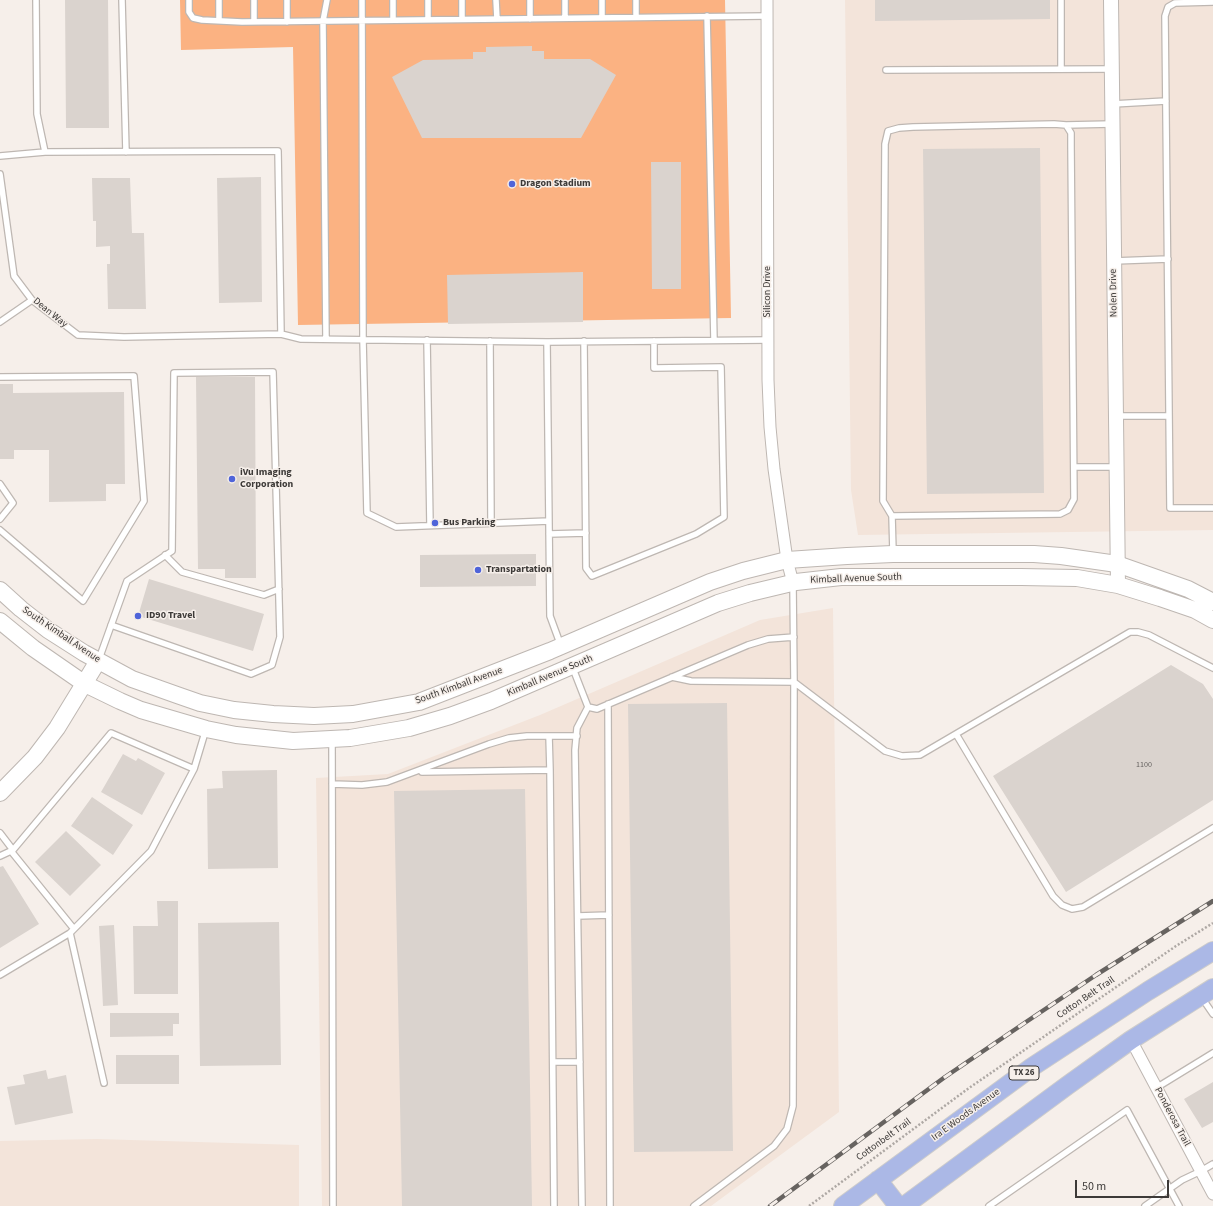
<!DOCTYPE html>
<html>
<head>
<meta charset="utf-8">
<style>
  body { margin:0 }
  #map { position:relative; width:1213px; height:1206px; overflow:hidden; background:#f6efea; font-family:"Source Sans 3",sans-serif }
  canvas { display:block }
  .scale { position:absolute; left:1075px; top:1180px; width:94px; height:18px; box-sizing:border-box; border:2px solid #3d3a38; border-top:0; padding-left:5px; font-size:12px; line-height:14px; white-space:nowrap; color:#3d3a38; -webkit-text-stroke:3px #f6efea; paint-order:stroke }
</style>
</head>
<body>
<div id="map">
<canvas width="1213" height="1206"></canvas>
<div class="scale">50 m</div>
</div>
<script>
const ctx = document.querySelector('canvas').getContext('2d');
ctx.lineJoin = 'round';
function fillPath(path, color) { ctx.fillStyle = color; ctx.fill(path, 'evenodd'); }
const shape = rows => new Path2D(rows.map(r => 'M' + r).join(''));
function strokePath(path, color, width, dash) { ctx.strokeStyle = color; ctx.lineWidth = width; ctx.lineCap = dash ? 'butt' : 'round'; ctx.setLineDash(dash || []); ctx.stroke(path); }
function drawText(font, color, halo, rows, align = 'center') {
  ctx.font = font + ' "Source Sans 3",sans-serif'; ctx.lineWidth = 3; ctx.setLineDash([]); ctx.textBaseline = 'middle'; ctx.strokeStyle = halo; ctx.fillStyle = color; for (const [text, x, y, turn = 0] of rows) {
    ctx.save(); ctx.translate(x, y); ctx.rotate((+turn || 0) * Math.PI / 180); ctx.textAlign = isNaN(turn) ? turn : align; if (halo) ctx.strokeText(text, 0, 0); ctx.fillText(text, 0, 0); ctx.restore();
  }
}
const built = shape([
  [845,0,1213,0,1213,530,858,535,851,490],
  [833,608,839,1112,711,1206,322,1206,316,778,388,774,540,715,760,620],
  [97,1139,299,1145,299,1206,0,1206,0,1141]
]);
const green = shape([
  [180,0,725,0,731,318,298,325,293,47,181,50]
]);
const building = shape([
  [65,0,108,0,109,128,66,128],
  [875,0,1050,0,1050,19,875,21],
  [532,46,532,51,544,51,544,59,590,59,616,75,581,138,422,138,392,77,423,60,473,59,473,52,486,52,486,47],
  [1040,148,1044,493,927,494,923,149],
  [651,162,681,162,681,289,652,289],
  [261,177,262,302,219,303,217,178],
  [92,178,130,178,132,233,144,233,146,309,108,309,107,264,110,264,110,246,96,247,96,221,93,221],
  [583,272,583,322,448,324,447,275],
  [196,377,255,377,256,578,225,578,225,569,198,569],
  [0,384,13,384,13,393,124,392,125,484,106,484,106,501,49,502,49,450,14,450,14,459,0,459],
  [536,554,536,586,420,587,420,555],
  [149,579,264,614,253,651,138,616],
  [1171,665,1203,684,1213,699,1213,800,1066,892,993,776],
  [727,703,733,1151,634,1152,628,704],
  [123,754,136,761,138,758,165,773,142,815,101,792],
  [277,770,278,868,208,869,207,789,223,788,222,771],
  [525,789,532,1206,402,1206,394,791],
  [92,797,133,825,113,855,71,826],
  [66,831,101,865,70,896,35,862],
  [3,866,39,924,0,948,0,867],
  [157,901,178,901,178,994,134,994,133,926,158,926],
  [279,922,281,1065,200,1066,198,923],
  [114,925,118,1005,103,1006,99,926],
  [110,1013,179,1013,179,1024,173,1024,173,1036,110,1037],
  [116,1055,179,1055,179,1084,116,1084],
  [46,1070,48,1079,66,1075,73,1113,15,1125,7,1087,25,1084,23,1075],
  [1213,1082,1213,1122,1202,1128,1184,1099]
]);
const path = shape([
  [809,1206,969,1088,1176,946,1213,923]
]);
const service = shape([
  [122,0,126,152],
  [189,0,189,12,193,18,202,20,242,22,767,16],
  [219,0,219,21],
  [254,0,254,22],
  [287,0,287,22],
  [362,0,363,340,367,513,396,527,549,521],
  [393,0,393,20],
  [428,0,428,20],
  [462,0,462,19],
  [496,0,497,19],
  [565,0,565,18],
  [602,0,602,18],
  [636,0,636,17],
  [1061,0,1061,69],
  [1213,2,1175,3,1168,7,1165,16,1170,508,1213,508],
  [707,16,714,340],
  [530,19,530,0],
  [886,70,1112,69],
  [1113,104,1166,101],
  [1066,125,1112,124],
  [0,156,45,152,37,114,36,0],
  [0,174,14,276,32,300,78,335,124,337,281,334,278,151,45,152],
  [1114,261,1168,259],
  [0,322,32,300],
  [281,334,301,339,547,342],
  [326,339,323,21,327,0],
  [427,340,430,525],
  [490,341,491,523],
  [584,341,586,568,592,576,696,534,724,517,721,367,654,368,654,341],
  [0,377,134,376,144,501,83,601,0,530],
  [1116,416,1169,416],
  [1074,467,1115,467],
  [0,484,13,503,0,519],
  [892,516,883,501,885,144,888,131,899,128,913,127,1054,124,1066,125,1071,133,1071,146,1074,499,1068,510,1060,514,892,516,893,552],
  [549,534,586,533],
  [165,555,182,572,264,595,279,589],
  [793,585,794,682,885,751,902,756,920,755,1130,632,1138,632,1149,635,1213,668],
  [561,646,550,616,547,342,768,340],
  [99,659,127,581,172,551,174,373,273,372,280,637,272,665,251,674,111,625],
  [572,666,588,707,597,709,748,645,768,639,794,637],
  [672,677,691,681,794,682,793,1106,787,1129,774,1146,694,1206],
  [608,704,610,1206],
  [956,734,1053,896,1062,905,1072,909,1083,907,1213,828],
  [332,740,333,1206],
  [550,770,554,1206],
  [422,772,550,770,549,736],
  [332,784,362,785,387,782,489,744,509,738,527,736,577,736],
  [0,833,13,850,0,856],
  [13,850,111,733,194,769],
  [11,851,74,929],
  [578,916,609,915],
  [0,975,70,933],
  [1202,998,1213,1014],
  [553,1062,580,1062],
  [104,1083,70,933,151,851,194,769,206,729],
  [1156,1088,1213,1053],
  [582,1206,575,750,577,728,588,707],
  [989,1206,1127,1110,1179,1206],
  [1145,1206,1182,1180,1201,1171,1213,1164]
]);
const minor = shape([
  [767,0,768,380,770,427,774,469,787,560,793,583],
  [1131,1040,1213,1194]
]);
const tertiary = shape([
  [1111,0,1118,585]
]);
const secondary = shape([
  [0,590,21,609,48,630,84,653,132,679,177,695,200,703,234,710,273,714,314,716,353,714,419,702,550,651,710,582,743,571,787,560,847,556,893,554,1034,554,1061,556,1117,564,1188,589,1213,602],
  [0,621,33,648,85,684,120,701,141,710,206,729,236,735,293,741,350,738,409,728,450,716,491,701,718,603,750,593,796,582,841,577,1021,577,1077,578,1118,585,1160,598,1195,610,1213,620],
  [0,793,35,757,57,728,98,661]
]);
const primary = shape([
  [878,1180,898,1206],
  [843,1206,1032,1067,1148,991,1213,951],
  [904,1206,1068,1085,1131,1040,1213,988]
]);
const rail = shape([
  [770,1206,945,1077,1026,1022,1096,975,1213,901]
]);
const markers = [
  [512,184,4,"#4f64d9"],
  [232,479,4,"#4f64d9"],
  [435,523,4,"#4f64d9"],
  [478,570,4,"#4f64d9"],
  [138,616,4,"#4f64d9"]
];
const numberNames = [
  ["1100",1144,765]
];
const shields = [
  [1024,1073,30]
];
const shieldNames = [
  ["TX 26",1024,1073]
];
const poiNames = [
  ["Dragon Stadium",520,184],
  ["iVu Imaging",240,473],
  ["Corporation",240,485],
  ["Bus Parking",443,523],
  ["Transpartation",486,570],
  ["ID90 Travel",146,616]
];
const streetNames = [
  ["Silicon Drive",768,292,-90],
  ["Nolen Drive",1114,293,-91],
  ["Dean Way",50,313,39],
  ["Kimball Avenue South",856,579,-2],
  ["South Kimball Avenue",61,635,34],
  ["Kimball Avenue South",550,676,-23],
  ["South Kimball Avenue",459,686,-20],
  ["Cotton Belt Trail",1086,998,-34],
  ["Ira E Woods Avenue",966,1115,-36],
  ["Ponderosa Trail",1172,1117,62],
  ["Cottonbelt Trail",884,1140,-36]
];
fillPath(built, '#f3e4da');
fillPath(green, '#fbb282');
fillPath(building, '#dad3ce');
strokePath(service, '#beb7b2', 8);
strokePath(minor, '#beb7b2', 13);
strokePath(tertiary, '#beb7b2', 16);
strokePath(secondary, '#beb7b2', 18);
strokePath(primary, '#cdcccb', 20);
strokePath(path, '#aea8a4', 2.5, [2, 2]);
strokePath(service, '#fff', 5.5);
strokePath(minor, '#fff', 11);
strokePath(tertiary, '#fff', 14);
strokePath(secondary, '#fff', 16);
strokePath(primary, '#abb8e6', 18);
strokePath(rail, '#676360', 4.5);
strokePath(rail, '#f6efea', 3, [9]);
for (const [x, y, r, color] of markers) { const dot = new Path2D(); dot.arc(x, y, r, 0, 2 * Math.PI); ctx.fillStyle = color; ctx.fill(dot); strokePath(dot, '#f6efea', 1.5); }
drawText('8px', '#64605e', null, numberNames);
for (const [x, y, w] of shields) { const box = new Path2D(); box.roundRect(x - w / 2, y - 7, w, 14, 3); ctx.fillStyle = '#f6efea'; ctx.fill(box); strokePath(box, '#3d3a38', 1); }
drawText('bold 9px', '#3d3a38', null, shieldNames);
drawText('bold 10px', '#3d3a38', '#f6efea', poiNames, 'left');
drawText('10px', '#3d3a38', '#f6efea', streetNames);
</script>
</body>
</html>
